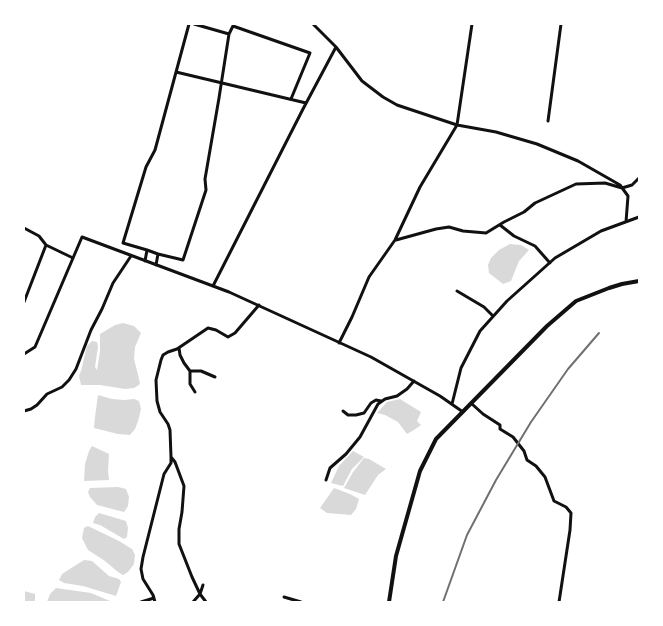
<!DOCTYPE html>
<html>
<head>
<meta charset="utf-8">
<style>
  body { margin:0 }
  #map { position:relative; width:663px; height:626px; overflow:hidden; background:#fff; font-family:"Open Sans",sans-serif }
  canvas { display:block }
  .frame { position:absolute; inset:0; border:25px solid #fff; pointer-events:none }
</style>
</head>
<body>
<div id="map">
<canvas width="663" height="626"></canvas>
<div class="frame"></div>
</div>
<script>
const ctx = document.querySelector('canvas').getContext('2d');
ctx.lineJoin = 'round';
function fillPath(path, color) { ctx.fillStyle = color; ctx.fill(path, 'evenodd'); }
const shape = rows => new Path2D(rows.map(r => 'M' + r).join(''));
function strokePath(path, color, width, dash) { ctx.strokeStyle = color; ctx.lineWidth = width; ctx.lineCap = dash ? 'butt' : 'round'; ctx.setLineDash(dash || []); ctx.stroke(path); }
const water = shape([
  [510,244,521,245,529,250,519,261,511,281,503,284,489,273,488,265,491,258,499,250],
  [123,323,134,326,141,333,135,347,134,359,140,383,139,385,134,388,125,389,100,385,81,385,79,376,81,371,87,346,92,341,97,342,98,347,95,367,97,370,100,351,100,334,115,325],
  [98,395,112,399,124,400,134,399,139,401,141,409,138,421,135,429,130,435,118,434,94,428,95,417],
  [400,399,421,412,417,421,421,425,414,430,407,434,398,422,385,415,377,413,387,402],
  [92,446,109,454,108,471,109,480,84,481,85,464,89,451],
  [353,451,364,457,352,469,343,486,331,483,339,466],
  [364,458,369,459,386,469,378,475,365,495,344,488,353,472],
  [118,487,126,489,129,497,128,506,124,512,97,505,90,497,88,492,90,488],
  [334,488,350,494,359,499,356,509,351,515,327,513,320,508],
  [99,513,126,521,128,528,127,537,124,539,100,525,93,523,95,517],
  [88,526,119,541,132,549,135,555,134,564,128,572,123,575,118,572,105,561,88,550,82,538,84,528],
  [84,560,92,561,109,576,119,579,121,582,116,596,83,586,64,583,59,580,62,574],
  [56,588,91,593,110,601,110,602,47,602,50,594],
  [24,591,35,594,35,602,24,602]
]);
const minor = shape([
  [229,34,233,26,310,53,291,99],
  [336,47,362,81,383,97,397,105,457,125,496,132,537,144,578,161,620,185,628,196,626,222],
  [176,72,306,103],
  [548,121,561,24],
  [500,225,514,236,535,246,550,263],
  [24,228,39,236,46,245],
  [396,240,436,229,449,227,463,231,486,233,504,222,524,212,535,203,576,184,605,183,622,188,632,185,639,178],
  [147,250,158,254],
  [145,261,147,250,123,243,146,167,155,150,189,24],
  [156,265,158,254,183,260,206,190,205,179,219,98,229,34,194,24],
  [213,286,303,109,336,47,313,24],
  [457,291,484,307,493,316],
  [24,302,46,245,73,258],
  [339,343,352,317,369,277,395,240,420,187,457,125,472,24],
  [179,348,180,355,184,363,190,371,190,384,195,392],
  [24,354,35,347,82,237,229,292,371,357,440,396,463,412],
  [190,371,201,371,215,377],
  [452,404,461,368,480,331,507,301,555,258,601,231,639,217],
  [472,404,483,414,500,425,500,429,513,437,524,451,527,460,536,466,545,477,554,501,566,507,571,513,570,530,559,602],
  [24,411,31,409,37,405,47,394,62,387,69,380,76,369,91,330,102,309,113,283,131,256],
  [343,411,348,415,356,415,364,413,371,403,376,400,381,401],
  [171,457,175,462,184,486,182,512,179,529,179,544,192,577,200,594,206,602],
  [326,480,330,468,346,454,360,437,378,404,385,399,397,396,407,389,414,381],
  [284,597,301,602],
  [141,602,154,598],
  [155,602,153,595,143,579,141,569,143,557,164,474,171,463,171,457,170,430,168,424,160,412,157,401,156,380,161,360,163,355,168,352,177,349,208,328,216,330,228,337,235,333,259,305],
  [193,602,200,594,203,585]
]);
const tertiary = shape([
  [389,602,396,556,420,471,436,439,547,326,576,301,609,288,622,284,639,281]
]);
const rail = shape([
  [443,602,467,535,496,480,531,422,568,369,599,333]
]);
fillPath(water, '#d9d9d9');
strokePath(minor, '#111', 3);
strokePath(tertiary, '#111', 4);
strokePath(rail, '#707070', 2);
</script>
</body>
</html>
